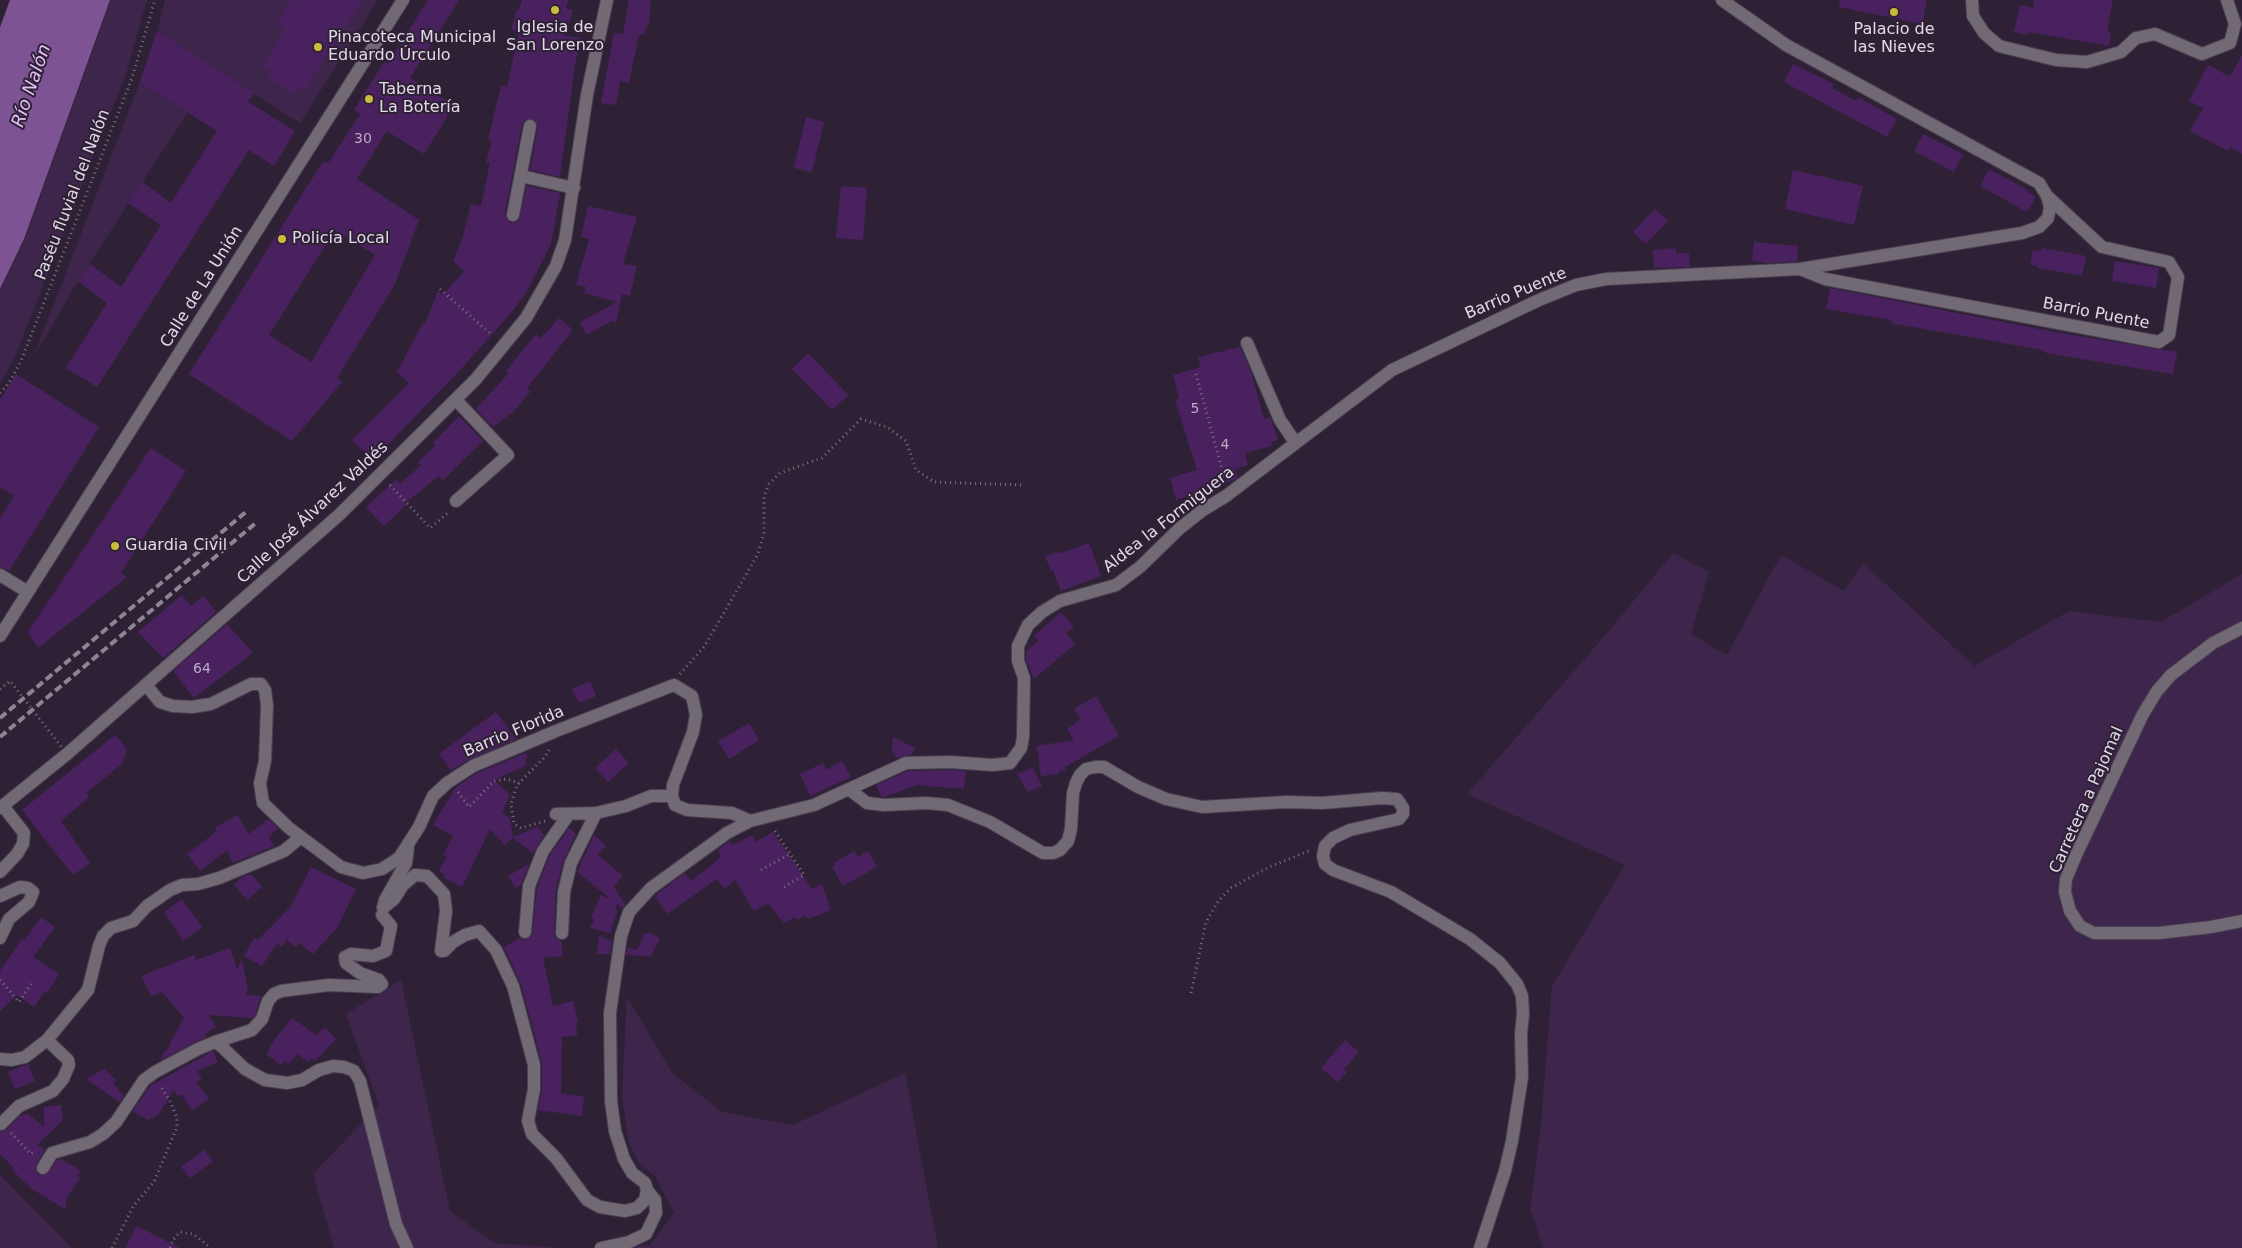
<!DOCTYPE html>
<html>
<head>
<meta charset="utf-8">
<style>
  body { margin:0 }
  canvas { display:block; background:#2e2135 }
</style>
</head>
<body>
<canvas width="2242" height="1248"></canvas>
<script>
const ctx = document.querySelector('canvas').getContext('2d');
ctx.lineJoin = 'round';
function fillPath(path, color) { ctx.fillStyle = color; ctx.fill(path, 'evenodd'); }
const shape = rows => new Path2D(rows.map(r => 'M' + r).join(''));
function strokePath(path, color, width, dash) { ctx.strokeStyle = color; ctx.lineWidth = width; ctx.lineCap = dash ? 'butt' : 'round'; ctx.setLineDash(dash || []); ctx.stroke(path); }
function drawText(font, color, halo, rows, align = 'center') {
  ctx.font = font + ' "DejaVu Sans",sans-serif'; ctx.lineWidth = 4; ctx.setLineDash([]); ctx.textBaseline = 'middle'; ctx.strokeStyle = halo; ctx.fillStyle = color; for (const [text, x, y, turn = 0] of rows) {
    ctx.save(); ctx.translate(x, y); ctx.rotate((+turn || 0) * Math.PI / 180); ctx.textAlign = isNaN(turn) ? turn : align; if (halo) ctx.strokeText(text, 0, 0); ctx.fillText(text, 0, 0); ctx.restore();
  }
}
const green = shape([
  [111,0,147,0,126,74,15,357,0,384,0,290,25,239],
  [165,0,378,0,300,123,157,31],
  [140,82,188,112,78,281,33,358],
  [1673,553,1709,572,1691,634,1727,655,1781,555,1844,591,1863,563,1974,666,2069,611,2161,622,2242,574,2242,1248,1543,1248,1530,1208,1541,1124,1552,986,1625,865,1467,794,1608,632],
  [401,980,450,1211,494,1243,563,1248,334,1248,313,1174,379,1105,346,1014],
  [627,997,672,1073,722,1112,793,1125,905,1073,938,1248,607,1248,650,1245,674,1213,655,1176,640,1164,629,1143,622,1097],
  [0,1175,72,1248,0,1248]
]);
const water = shape([
  [10,0,110,0,24,239,0,289,0,27]
]);
const building = shape([
  [292,0,363,0,340,34,343,36,328,58,326,57,304,91,299,88,294,95,268,78,272,71,263,65,285,30,276,24],
  [428,0,459,0,410,78,450,103,446,119,424,154,387,131,357,179,419,220,395,284,337,378,342,382,292,441,189,374,320,166,324,162,329,162,360,114,354,110,384,62,388,64],
  [335,230,375,255,311,362,269,335],
  [522,0,568,0,566,8,573,10,565,36,582,38,575,64,560,177,530,170,538,127,535,120,527,119,522,124,505,213,506,218,511,223,519,220,527,186,560,193,551,244,526,293,511,313,461,369,373,460,352,440,409,383,397,372,423,323,425,324,438,291,443,295,464,271,453,261,462,240,471,204,481,206,490,163,486,162,492,141,488,140,501,86,507,87,519,32,511,30,517,9,519,10],
  [629,0,651,0,649,22,643,35,639,35,629,83,620,81,616,105,601,103,614,33,623,34],
  [1840,0,1927,0,1922,24,1839,7],
  [2034,0,2113,0,2107,31,2111,32,2109,46,2028,32,2027,35,2014,32,2020,5,2033,8],
  [157,31,254,93,248,102,295,131,274,166,249,150,97,387,66,368,107,303,78,281,90,264,121,287,161,225,128,203,142,182,171,203,217,131,140,82],
  [2242,55,2242,154,2230,147,2228,151,2190,131,2203,108,2189,101,2208,65,2230,77],
  [1793,64,1834,84,1832,88,1856,101,1858,97,1897,119,1887,137,1784,82],
  [806,117,824,122,812,172,794,168],
  [1923,134,1963,154,1954,172,1914,151],
  [1989,169,2029,191,2028,192,2036,197,2027,212,1980,186],
  [1793,170,1863,186,1854,225,1785,209],
  [841,186,867,188,863,240,836,238],
  [588,206,637,217,623,264,637,266,630,296,622,294,616,323,611,321,587,335,580,322,617,302,584,293,586,287,576,285,589,239,581,237],
  [1655,209,1668,221,1646,244,1633,232],
  [1754,242,1798,246,1797,261,1768,263,1752,261],
  [1676,248,1676,253,1689,253,1690,267,1654,268,1653,250],
  [2042,248,2086,256,2082,276,2038,268,2038,266,2030,265,2033,250,2041,251],
  [2115,261,2159,268,2156,288,2112,281],
  [1830,288,2054,332,2177,352,2173,374,2052,354,2043,352,2043,350,1891,323,1891,320,1826,309],
  [559,318,573,330,527,388,531,391,514,411,493,427,476,409,509,373,506,371,536,334,541,338],
  [1240,347,1252,375,1264,419,1270,417,1278,440,1271,442,1272,446,1245,453,1248,465,1235,469,1238,477,1234,480,1223,483,1223,485,1176,500,1170,478,1197,470,1175,400,1179,398,1173,375,1201,367,1198,357],
  [808,353,848,395,832,410,792,369],
  [16,374,99,427,9,571,0,567,0,518,14,496,0,487,0,400],
  [459,416,483,441,443,480,439,476,404,504,406,505,384,526,366,507,396,480,400,484,421,465,418,462,435,446,433,443],
  [151,448,186,471,121,573,127,577,38,648,28,632],
  [1089,543,1101,576,1061,591,1053,570,1051,571,1045,556,1059,552,1059,554],
  [182,595,191,606,204,596,216,612,163,658,138,632],
  [1061,612,1074,627,1066,633,1075,644,1034,679,1026,660,1026,651,1039,641,1034,636],
  [227,624,253,653,194,698,173,671],
  [590,681,596,696,579,703,572,689],
  [1096,696,1119,736,1065,767,1066,770,1059,771,1059,774,1041,776,1037,746,1074,740,1067,729,1081,719,1074,709],
  [496,712,516,739,470,759,451,770,439,754],
  [749,723,759,740,729,759,718,741],
  [115,735,127,749,123,763,86,793,89,797,61,821,90,863,73,875,22,810],
  [893,737,915,748,911,755,898,758,892,752],
  [616,749,629,763,608,782,595,768],
  [526,753,528,757,525,758,527,765,494,780,510,795,502,812,510,819,513,837,537,827,544,835,533,853,513,838,505,845,490,829,462,887,443,877,445,875,439,871,447,856,443,855,453,836,433,825,456,787,477,773],
  [842,761,851,777,810,796,800,774,823,763,826,770],
  [1033,768,1042,786,1028,792,1017,774],
  [950,770,966,771,964,789,917,785,884,797,881,796,876,785,908,771],
  [237,815,249,834,268,819,278,828,269,837,274,846,233,863,227,850,200,871,187,854,217,831,215,828],
  [569,828,576,834,563,861,556,890,554,933,555,937,561,941,563,956,543,958,553,1006,573,1001,578,1022,576,1023,577,1035,562,1037,561,1093,584,1097,582,1116,538,1110,542,1089,542,1063,521,984,504,947,520,938,525,940,532,936,537,888,550,855],
  [773,832,812,889,822,884,831,910,808,919,805,915,797,920,795,917,784,923,768,903,754,911,735,880,724,889,717,879,667,914,655,896,685,873,691,881,719,859,718,858,721,856,718,850,730,841,733,845,752,835,756,842],
  [594,835,606,846,598,855,623,876,614,887,625,905,622,908,617,904,615,909,618,911,612,926,611,933,590,928,594,920,591,918,601,895,612,900,577,872],
  [854,851,858,857,868,851,877,867,843,886,832,867,835,865,834,863],
  [529,864,521,885,516,888,508,876],
  [311,867,356,889,337,928,313,954,299,943,296,947,287,940,281,947,277,943,262,966,244,956,254,938,258,940,291,906],
  [251,874,262,887,247,900,234,885,242,877],
  [182,899,202,927,183,941,164,912],
  [41,917,55,927,33,957,59,974,47,993,45,991,34,1007,17,995,0,1011,0,971,22,939,24,941],
  [645,933,651,933,660,938,651,956,626,955,628,947,637,950],
  [599,936,612,941,610,954,597,954],
  [230,948,237,969,242,960,248,990,245,995,261,996,255,1015,252,1018,208,1015,216,1027,205,1034,206,1037,160,1060,166,1050,170,1047,169,1045,184,1018,162,992,151,996,141,976,194,955,196,960],
  [292,1018,316,1035,325,1027,336,1039,314,1062,312,1058,308,1062,298,1054,288,1064,285,1061,281,1065,266,1054,277,1036],
  [1345,1040,1359,1052,1344,1069,1347,1072,1338,1082,1321,1068],
  [213,1051,218,1062,197,1071,202,1078,196,1082,209,1099,192,1110,181,1094,178,1096,174,1090,158,1115,148,1120,133,1111,150,1086],
  [28,1064,35,1081,15,1089,8,1072],
  [104,1069,116,1080,113,1083,124,1096,120,1102,86,1079],
  [61,1105,63,1120,37,1145,45,1149,35,1168,39,1175,46,1175,57,1160,61,1159,81,1171,77,1176,80,1178,67,1198,65,1209,32,1189,12,1170,14,1168,0,1154,0,1132,6,1130,19,1117,27,1113,44,1127,44,1107],
  [204,1150,213,1161,190,1178,181,1167],
  [137,1226,180,1248,125,1248]
]);
const path = shape([
  [334,49,348,59],
  [440,289,492,335],
  [1196,374,1225,480],
  [0,393,9,383,21,361,132,78,155,0],
  [390,485,430,528,448,513],
  [680,674,704,647,758,554,764,532,764,496,769,484,780,473,822,458,861,419,887,427,906,441,916,470,934,482,1022,485],
  [458,792,469,807,494,781,507,779,519,783],
  [545,821,521,828,514,824,511,804,517,785,544,758,549,750],
  [775,831,804,875,783,888],
  [761,870,790,854],
  [0,980,19,1002,31,984],
  [1191,993,1206,922,1219,900,1231,888,1269,867,1309,851],
  [11,1133,31,1154,35,1151],
  [112,1248,134,1205,154,1182,177,1127,177,1118,171,1103,160,1085],
  [170,1248,173,1240,180,1232,193,1234,211,1248]
]);
const minor = shape([
  [1972,0,1973,16,1984,33,1999,46,2056,60,2087,62,2121,52,2136,38,2155,34,2202,54,2230,43,2235,24,2227,0],
  [521,176,574,188],
  [513,215,530,126],
  [1800,269,1825,279,2159,342,2169,335,2178,277,2169,262,2102,247,2047,196],
  [1247,343,1280,420,1295,442],
  [456,400,508,455,456,501],
  [0,575,28,592],
  [2242,628,2213,643,2171,675,2157,691,2143,714,2077,853,2066,879,2065,892,2070,911,2080,926,2094,933,2159,933,2211,927,2242,921],
  [0,636,403,0],
  [146,685,160,702,173,706,192,707,211,704,251,684,261,684,265,690,267,705,265,761,260,783,263,803,289,828,341,867,363,873,382,869,399,858,419,827,433,796,447,783,473,766,556,731,674,685,692,696,696,715,693,732,673,785,672,796,675,805,687,810,732,813,750,821,814,805,906,763,950,762,993,765,1010,763,1021,748,1023,737,1024,678,1018,661,1018,646,1028,625,1042,612,1060,601,1116,585,1140,567,1180,528,1203,510,1226,496,1392,370,1539,300,1576,285,1606,279,1800,269,2022,233,2039,227,2048,218,2050,207,2047,196,2039,183,1786,45,1722,0],
  [850,790,867,803,884,805,926,803,948,805,990,822,1043,853,1053,853,1060,850,1068,841,1071,829,1073,793,1076,783,1080,775,1086,769,1095,767,1104,767,1138,787,1166,799,1202,807,1286,802,1322,803,1382,798,1397,799,1403,808,1403,814,1399,819,1350,830,1333,838,1325,846,1323,856,1325,864,1333,870,1391,892,1470,939,1500,963,1517,984,1522,996,1523,1014,1521,1035,1522,1077,1512,1141,1505,1171,1480,1248],
  [0,808,67,754,339,515,476,379,526,318,556,266,565,240,587,95,607,0],
  [556,814,596,813,626,806,651,796,672,796],
  [408,847,406,863,385,900,383,908,394,899,403,885,415,875,427,876,444,894,446,911,441,951,444,951,453,942,465,935,479,931,496,950,513,986,534,1065,534,1089,528,1121,532,1134,556,1158,587,1200,600,1207,625,1211,637,1208,645,1200,647,1190,645,1183,632,1173,624,1159,615,1131,611,1101,610,1013,621,936,629,912,651,888,727,833,750,821],
  [0,872,17,854,23,844,24,833,3,806],
  [0,896,20,887,28,888,33,892,29,902,9,919,0,938],
  [525,932,529,886,543,851,569,814],
  [562,933,564,892,571,863,596,813],
  [215,1042,252,1030,262,1019,268,1001,274,994,281,991,329,985,378,987,382,984,379,980,360,973,346,963,345,957,351,954,373,956,386,951,391,926,382,915],
  [0,1059,12,1060,25,1057,47,1040,88,990,99,946,103,936,111,928,133,921,147,906,170,890,182,885,198,884,219,878,284,851,301,837],
  [1,1124,19,1106,53,1091,63,1079,69,1065,68,1060,47,1040],
  [43,1168,52,1153,90,1142,103,1134,116,1122,144,1080,155,1072,198,1049,215,1042,220,1045,245,1069,265,1080,287,1083,302,1080,319,1070,333,1066,344,1067,354,1071,360,1081,396,1224,407,1248],
  [601,1248,629,1242,646,1234,656,1213,655,1200,647,1190]
]);
const rail = shape([
  [0,718,247,511],
  [0,737,257,522]
]);
const pathBridge = shape([
  [0,689,10,681,67,754]
]);
const markers = [
  [555,10,5,"#c9bb3b"],
  [1894,12,5,"#c9bb3b"],
  [318,47,5,"#c9bb3b"],
  [369,99,5,"#c9bb3b"],
  [282,239,5,"#c9bb3b"],
  [115,546,5,"#c9bb3b"]
];
const numberNames = [
  ["30",363,139],
  ["5",1195,409],
  ["4",1225,445],
  ["64",202,669]
];
const poiNames = [
  ["Iglesia de",555,28,"center"],
  ["San Lorenzo",555,46,"center"],
  ["Palacio de",1894,30,"center"],
  ["las Nieves",1894,48,"center"],
  ["Pinacoteca Municipal",328,38],
  ["Eduardo Úrculo",328,56],
  ["Taberna",379,90],
  ["La Botería",379,108],
  ["Policía Local",292,239],
  ["Guardia Civil",125,546]
];
const streetNames = [
  ["Paséu fluvial del Nalón",73,195,-69],
  ["Calle de La Unión",202,287,-58],
  ["Barrio Puente",1516,294,-23],
  ["Barrio Puente",2096,314,11],
  ["Calle José Álvarez Valdés",313,513,-43],
  ["Aldea la Formiguera",1169,520,-38],
  ["Barrio Florida",514,732,-23],
  ["Carretera a Pajomal",2087,800,-66]
];
const waterNames = [
  ["Río Nalón",32,86,-71]
];
fillPath(green, '#3e254c');
fillPath(water, '#7d5394');
fillPath(building, '#4a215f');
strokePath(minor, '#4b3f51', 14);
strokePath(path, '#7c7182', 3, [1, 4]);
strokePath(minor, '#716a75', 12);
strokePath(rail, '#8e8494', 4, [8, 4]);
strokePath(pathBridge, '#7c7182', 3, [1, 4]);
for (const [x, y, r, color] of markers) { const dot = new Path2D(); dot.arc(x, y, r, 0, 2 * Math.PI); ctx.fillStyle = color; ctx.fill(dot); strokePath(dot, '#2e2135', 2); }
drawText('14px', '#bcacc5', null, numberNames);
drawText('16px', '#e2dae7', '#2e2135', poiNames, 'left');
drawText('16px', '#e2dae7', '#2e2135', streetNames);
drawText('italic 18px', '#e3c0f8', '#2e2135', waterNames);
</script>
</body>
</html>
